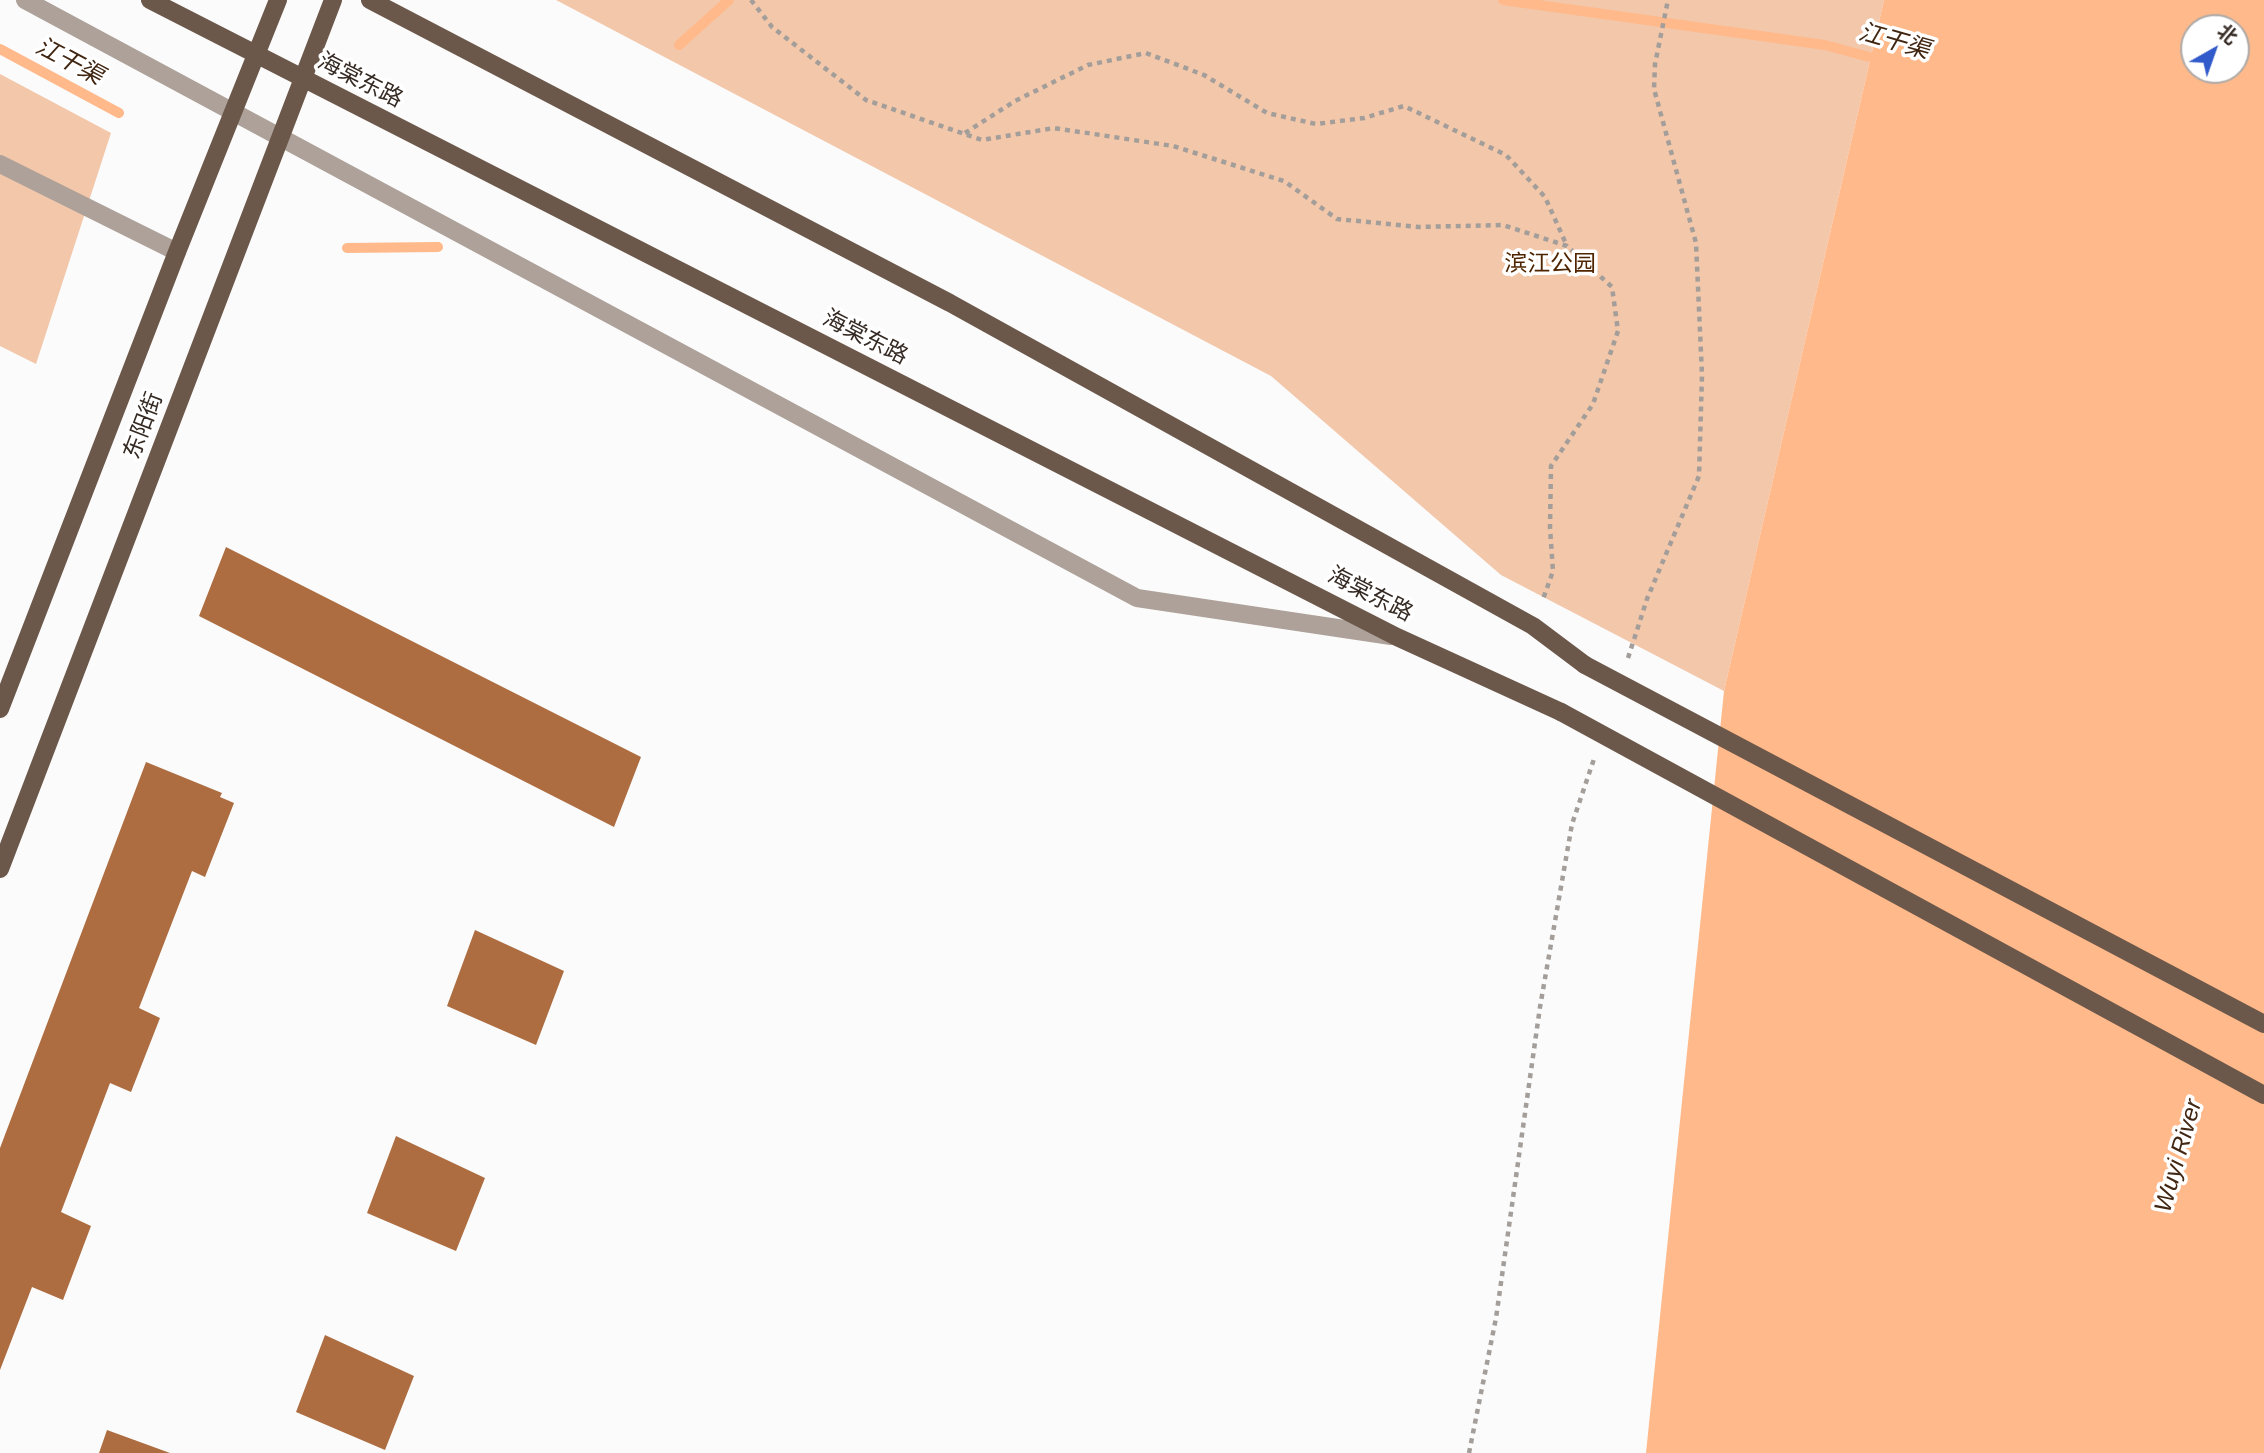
<!DOCTYPE html>
<html>
<head>
<meta charset="utf-8">
<style>
  body { margin:0 }
  #map { position:relative; width:2264px; height:1453px; overflow:hidden; background:#fbfbfb; font-family:Helvetica,"Noto Sans SC",sans-serif }
  canvas { display:block }
  .north { position:absolute; left:2180px; top:14px; width:70px; height:70px; box-sizing:border-box; background:#fff; border:2px solid #afaaa7; border-radius:50%; rotate:40deg; font-size:19px; font-weight:700; line-height:28px; text-align:center; color:#362b24 }
  .north::after { content:''; display:block; margin:auto; width:24px; height:32px; background:#315aca; clip-path:polygon(50% 0,100% 100%,50% 72%,0 100%) }
</style>
</head>
<body>
<div id="map">
<canvas width="2264" height="1453"></canvas>
<div class="north">北</div>
</div>
<script>
const ctx = document.querySelector('canvas').getContext('2d');
ctx.lineJoin = 'round';
function fillPath(path, color) { ctx.fillStyle = color; ctx.fill(path, 'evenodd'); }
const shape = rows => new Path2D(rows.map(r => 'M' + r).join(''));
function strokePath(path, color, width, dash) { ctx.strokeStyle = color; ctx.lineWidth = width; ctx.lineCap = dash ? 'butt' : 'round'; ctx.setLineDash(dash || []); ctx.stroke(path); }
function drawText(font, color, halo, rows, align = 'center') {
  ctx.font = font + ' Helvetica,"Noto Sans SC",sans-serif'; ctx.lineWidth = 7; ctx.setLineDash([]); ctx.textBaseline = 'middle'; ctx.strokeStyle = halo; ctx.fillStyle = color; for (const [text, x, y, turn = 0] of rows) {
    ctx.save(); ctx.translate(x, y); ctx.rotate((+turn || 0) * Math.PI / 180); ctx.textAlign = isNaN(turn) ? turn : align; if (halo) ctx.strokeText(text, 0, 0); ctx.fillText(text, 0, 0); ctx.restore();
  }
}
const green = shape([
  [556,0,1884,0,1724,691,1501,575,1271,376],
  [0,74,111,133,36,364,0,346]
]);
const water = shape([
  [1884,0,2264,0,2264,1453,1646,1453,1724,691],
  [2194,28,2236,28,2236,70,2194,70]
]);
const stream = shape([
  [1503,0,1825,45,1884,61],
  [679,45,729,0],
  [0,49,119,113],
  [347,248,438,247]
]);
const building = shape([
  [226,547,641,757,614,827,199,616],
  [146,762,222,793,220,797,234,803,205,877,192,871,139,1008,160,1018,131,1092,110,1083,61,1212,91,1226,63,1300,32,1287,0,1370,0,1148],
  [475,930,564,971,536,1045,447,1006],
  [396,1136,485,1178,456,1251,367,1213],
  [325,1335,414,1376,385,1450,296,1412],
  [107,1430,170,1453,99,1453]
]);
const path = shape([
  [751,0,772,27,866,100,982,140,1054,128,1173,146,1284,181,1337,219,1419,227,1503,225,1567,246,1612,287,1618,331,1593,404,1551,466,1550,528,1553,571,1542,602],
  [965,133,1015,101,1088,65,1146,53,1204,75,1267,113,1316,124,1364,118,1404,106,1506,155,1545,197,1567,246],
  [1628,658,1647,599,1699,476,1702,375,1696,243,1654,89,1655,64,1668,0],
  [1469,1453,1496,1318,1540,1007,1572,824,1594,759]
]);
const minor = shape([
  [25,0,1137,598,1391,636],
  [0,164,177,252]
]);
const major = shape([
  [150,0,1397,637,1561,712],
  [370,0,950,303,1533,626,1585,665],
  [0,709,177,252,278,0],
  [0,869,333,0]
]);
const majorBridge = shape([
  [1585,665,2264,1024],
  [1561,712,2264,1095]
]);
const streetNames = [
  ["海棠东路",360,81,27],
  ["海棠东路",865,338,27],
  ["东阳街",144,426,-69],
  ["海棠东路",1370,595,27]
];
const parkNames = [
  ["滨江公园",1550,265]
];
const waterNames = [
  ["江干渠",1894,42,16],
  ["江干渠",69,62,28],
  ["Wuyi River",2179,1156,-74]
];
fillPath(green, '#f3c7aa');
fillPath(water, '#ffb98a');
strokePath(stream, '#ffb98a', 10);
fillPath(building, '#ad6d40');
strokePath(path, '#a39e9a', 4.5, [5, 5]);
strokePath(minor, '#ada199', 18);
strokePath(major, '#6c584a', 18);
strokePath(majorBridge, '#6c584a', 18);
drawText('23px', '#362b24', '#fff', streetNames);
drawText('23px', '#4f2500', '#fff', parkNames);
drawText('italic 24px', '#412612', '#fff', waterNames);
</script>
</body>
</html>
